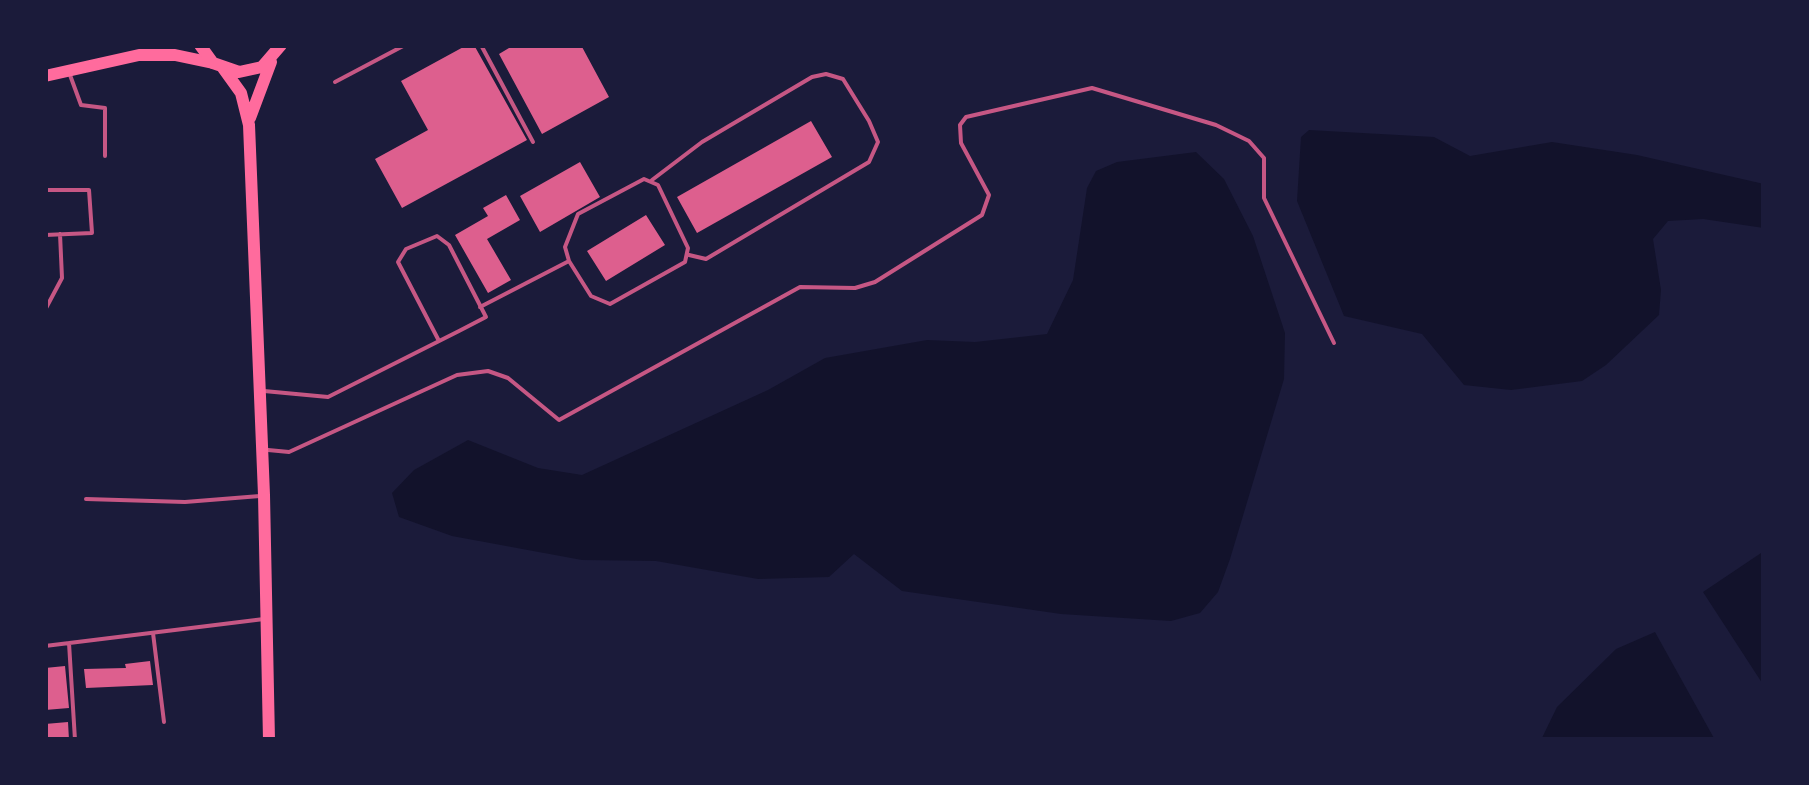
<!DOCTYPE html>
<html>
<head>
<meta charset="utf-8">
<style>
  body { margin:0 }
  #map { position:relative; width:1809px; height:785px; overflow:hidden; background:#1b1b3a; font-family:Mulish,sans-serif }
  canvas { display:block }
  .frame { position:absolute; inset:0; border:48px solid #1b1b3a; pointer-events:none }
</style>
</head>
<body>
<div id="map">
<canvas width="1809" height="785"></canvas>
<div class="frame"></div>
</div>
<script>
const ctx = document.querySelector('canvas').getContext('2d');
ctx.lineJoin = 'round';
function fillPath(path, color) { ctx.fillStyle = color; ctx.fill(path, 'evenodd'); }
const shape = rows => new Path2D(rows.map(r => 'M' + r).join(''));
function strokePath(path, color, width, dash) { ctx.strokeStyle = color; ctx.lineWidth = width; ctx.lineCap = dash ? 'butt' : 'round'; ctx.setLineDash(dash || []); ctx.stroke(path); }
const water = shape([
  [1309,130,1434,137,1470,156,1552,142,1637,155,1764,184,1764,228,1703,219,1668,221,1653,239,1661,290,1659,315,1606,365,1582,381,1511,390,1464,385,1422,334,1344,316,1297,201,1301,137],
  [1196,152,1224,179,1253,236,1285,333,1284,379,1230,559,1218,592,1200,613,1171,621,1061,614,902,591,854,554,829,577,758,579,656,561,582,560,452,536,399,517,392,493,414,470,468,440,538,468,582,475,768,390,825,358,927,340,975,342,1047,334,1073,280,1087,188,1096,171,1117,162],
  [1764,551,1764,686,1703,592],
  [1655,632,1715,740,1541,740,1557,707,1616,649]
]);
const building = shape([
  [467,45,474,45,527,140,402,208,375,159,428,130,401,81],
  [514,45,581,45,609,97,542,134,499,54],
  [811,121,832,157,697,233,677,197],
  [580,162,600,197,540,232,520,196],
  [506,195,520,220,487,239,511,280,488,293,455,235,488,216,483,208],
  [646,215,665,245,606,281,587,251],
  [150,661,153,685,86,688,84,669,126,668,125,664],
  [65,666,69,708,45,710,45,668],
  [68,722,69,740,45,740,45,724]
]);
const service = shape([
  [481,45,533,142],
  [70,75,81,105,105,108,105,156],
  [335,82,405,45],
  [652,180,702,142,812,77,826,74,843,79,869,121,878,142,869,162,706,259,689,255],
  [45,190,89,190,92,233,45,235],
  [480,307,569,261,591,296,610,304,685,262,688,248,658,185,644,179,578,214,565,247,569,261],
  [45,310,62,278,60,234],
  [264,391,328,397,459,331,486,317,449,245,437,236,406,249,398,262,439,341],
  [268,450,289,452,457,375,488,371,508,378,559,420,800,287,855,288,875,282,982,215,989,195,961,143,960,125,966,117,1092,88,1216,125,1249,141,1264,158,1264,198,1334,343],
  [86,499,185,502,260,496],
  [153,633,164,722],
  [69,643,75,740],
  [45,646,264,619]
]);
const primary = shape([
  [45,76,139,55,175,55,213,63]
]);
const trunk = shape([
  [200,45,213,63,239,72,262,67,281,45],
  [223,68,241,93,249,125,264,495,269,740],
  [250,118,271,62]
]);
fillPath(water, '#12122b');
fillPath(building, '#dd5f8e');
strokePath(service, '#c65784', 4);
strokePath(primary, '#ff6b9d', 12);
strokePath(trunk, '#ff6b9d', 12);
</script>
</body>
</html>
